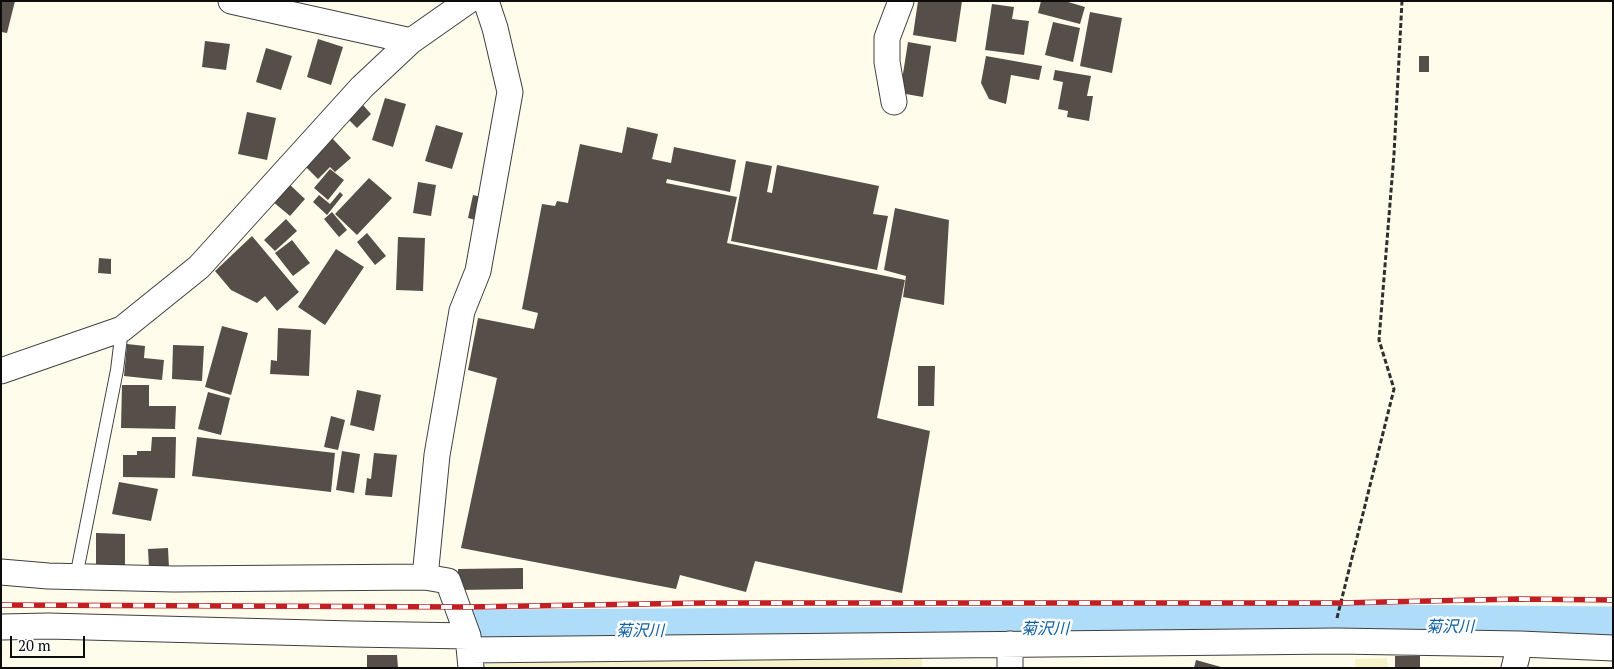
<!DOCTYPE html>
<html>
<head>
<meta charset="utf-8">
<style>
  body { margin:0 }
  #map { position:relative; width:1614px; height:669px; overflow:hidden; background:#fffcec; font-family:"PT Serif",serif }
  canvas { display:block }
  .frame { position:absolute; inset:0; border:2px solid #0c0c0c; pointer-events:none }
  .scale { position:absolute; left:10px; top:636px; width:75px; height:22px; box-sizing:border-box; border:2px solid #0c0c0c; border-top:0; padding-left:6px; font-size:15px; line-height:18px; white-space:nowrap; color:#0c0c0c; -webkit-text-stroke:4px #fff; paint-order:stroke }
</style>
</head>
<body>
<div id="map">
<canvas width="1614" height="669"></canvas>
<div class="frame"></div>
<div class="scale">20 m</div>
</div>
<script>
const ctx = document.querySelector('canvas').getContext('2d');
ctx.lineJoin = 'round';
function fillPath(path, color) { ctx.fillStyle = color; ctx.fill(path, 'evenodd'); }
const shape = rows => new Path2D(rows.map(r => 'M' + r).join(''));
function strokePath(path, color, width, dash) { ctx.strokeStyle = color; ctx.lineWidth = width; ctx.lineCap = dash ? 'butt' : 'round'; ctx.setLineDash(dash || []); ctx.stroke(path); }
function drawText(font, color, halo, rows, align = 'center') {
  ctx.font = font + ' "PT Serif","Noto Sans JP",serif'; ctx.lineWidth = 5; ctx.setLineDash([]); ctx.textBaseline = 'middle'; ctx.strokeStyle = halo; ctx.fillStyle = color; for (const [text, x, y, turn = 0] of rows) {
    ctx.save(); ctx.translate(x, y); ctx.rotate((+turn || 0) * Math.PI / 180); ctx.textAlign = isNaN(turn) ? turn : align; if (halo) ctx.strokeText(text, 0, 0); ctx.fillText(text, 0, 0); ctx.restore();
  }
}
const farmland = shape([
  [922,653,922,668,484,668,484,664],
  [1387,658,1388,668,1355,668,1355,659]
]);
const river = shape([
  [477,632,1374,627,1613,629]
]);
const building = shape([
  [1,1,15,1,7,33,1,32],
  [918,1,962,1,956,42,913,35],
  [1041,1,1065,1,1085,7,1080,24,1038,13],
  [992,4,1014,7,1012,19,1029,21,1024,55,985,50],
  [1090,12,1122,18,1112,73,1080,66],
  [1053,22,1080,28,1073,62,1045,55],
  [318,39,343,47,331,85,307,77],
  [205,41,230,44,226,70,202,67],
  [908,42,931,46,923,97,900,93],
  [266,48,292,56,281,90,256,82],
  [986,56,1042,66,1039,80,1011,75,1006,104,989,99,981,83],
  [1419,56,1429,56,1429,72,1419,72],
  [1055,70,1091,76,1087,96,1093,96,1089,121,1067,117,1068,111,1058,109,1063,82,1053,80],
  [385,98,406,104,393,147,372,140],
  [363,105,371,114,357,128,349,120],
  [247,112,276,118,267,160,238,154],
  [436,125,463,133,452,169,425,161],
  [627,127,658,134,652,159,671,163,674,147,736,160,730,192,667,179,666,183,737,197,727,243,905,280,877,418,930,431,902,593,755,561,746,592,680,575,676,589,461,548,497,378,468,370,478,318,534,329,538,313,522,309,542,204,555,206,557,201,568,203,580,144,622,153],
  [332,138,351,158,335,172,330,167,318,179,304,165],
  [746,161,772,166,767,192,772,193,777,165,879,186,873,214,888,216,877,270,731,241],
  [330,169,344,180,328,200,314,188],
  [369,178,392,198,357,235,335,214],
  [418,182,436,185,431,216,413,213],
  [288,183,305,199,290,216,272,201],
  [340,192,343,195,327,215,313,202,319,195,330,204],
  [473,195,485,198,480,221,468,218],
  [895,208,949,220,944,305,903,297,906,276,884,270],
  [332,212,347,230,339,237,324,219],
  [286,219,297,231,275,251,264,240],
  [367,233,386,256,375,265,357,242],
  [252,236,299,292,277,311,265,296,257,303,231,290,215,271],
  [398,237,425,238,423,291,396,290],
  [292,240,310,263,293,276,275,253],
  [336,249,364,267,325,325,298,307],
  [99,258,111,259,111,274,98,273],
  [222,326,248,333,231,395,205,387],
  [278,328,311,330,309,376,270,374,271,360,277,361],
  [127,344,145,346,144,358,164,360,162,380,124,376],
  [173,345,204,346,202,381,172,379],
  [918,366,935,366,934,406,918,406],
  [122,385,149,385,149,406,176,406,175,429,121,428],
  [357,390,381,395,374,431,350,425],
  [208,392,230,398,221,435,198,429],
  [331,416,345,420,338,450,324,447],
  [152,437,176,437,175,478,123,477,123,455,137,455,137,451,151,451],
  [197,437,335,453,331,492,192,476],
  [342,451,360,454,354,493,336,490],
  [374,453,397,455,392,497,365,495,367,478,371,479],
  [119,482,158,489,151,521,112,514],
  [96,533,125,534,125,573,96,573],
  [168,548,169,568,149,569,148,549],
  [523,568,523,589,458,590,458,569],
  [367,655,397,655,398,668,367,668],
  [1395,656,1420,656,1420,668,1395,668],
  [1196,660,1221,667,1221,668,1194,668]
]);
const path = shape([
  [1337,618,1394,389,1379,340,1394,154,1402,1]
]);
const service = shape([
  [76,577,117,370,122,329]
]);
const minor = shape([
  [231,1,411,41],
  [894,102,887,62,887,38,901,1],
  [1,371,122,329,199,267,362,87,411,41,468,1],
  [1,572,48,576,174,579,425,577],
  [1,627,48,626,352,634,468,636],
  [470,650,1337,641,1520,644,1613,648],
  [471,668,468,636,448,581,425,577,437,455,462,311,478,271,510,92,495,28,486,1],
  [1010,668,1010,644],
  [1514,668,1520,644]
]);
const rail = shape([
  [1,605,468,607,703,603,1339,603,1518,599,1613,600]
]);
const waterNames = [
  ["菊沢川",1450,627],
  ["菊沢川",1045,629],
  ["菊沢川",640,631]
];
fillPath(farmland, '#f6f3cb');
strokePath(river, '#aedcf9', 45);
fillPath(building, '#564e48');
strokePath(service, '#3f3f3f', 14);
strokePath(minor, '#3f3f3f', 27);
strokePath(path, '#2e2e2e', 3, [5, 2.5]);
strokePath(service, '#fff', 12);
strokePath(minor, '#fff', 25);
strokePath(rail, '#c21f24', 5.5);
strokePath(rail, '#fff', 4, [11]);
drawText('italic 16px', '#1161a3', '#fff', waterNames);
</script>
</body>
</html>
